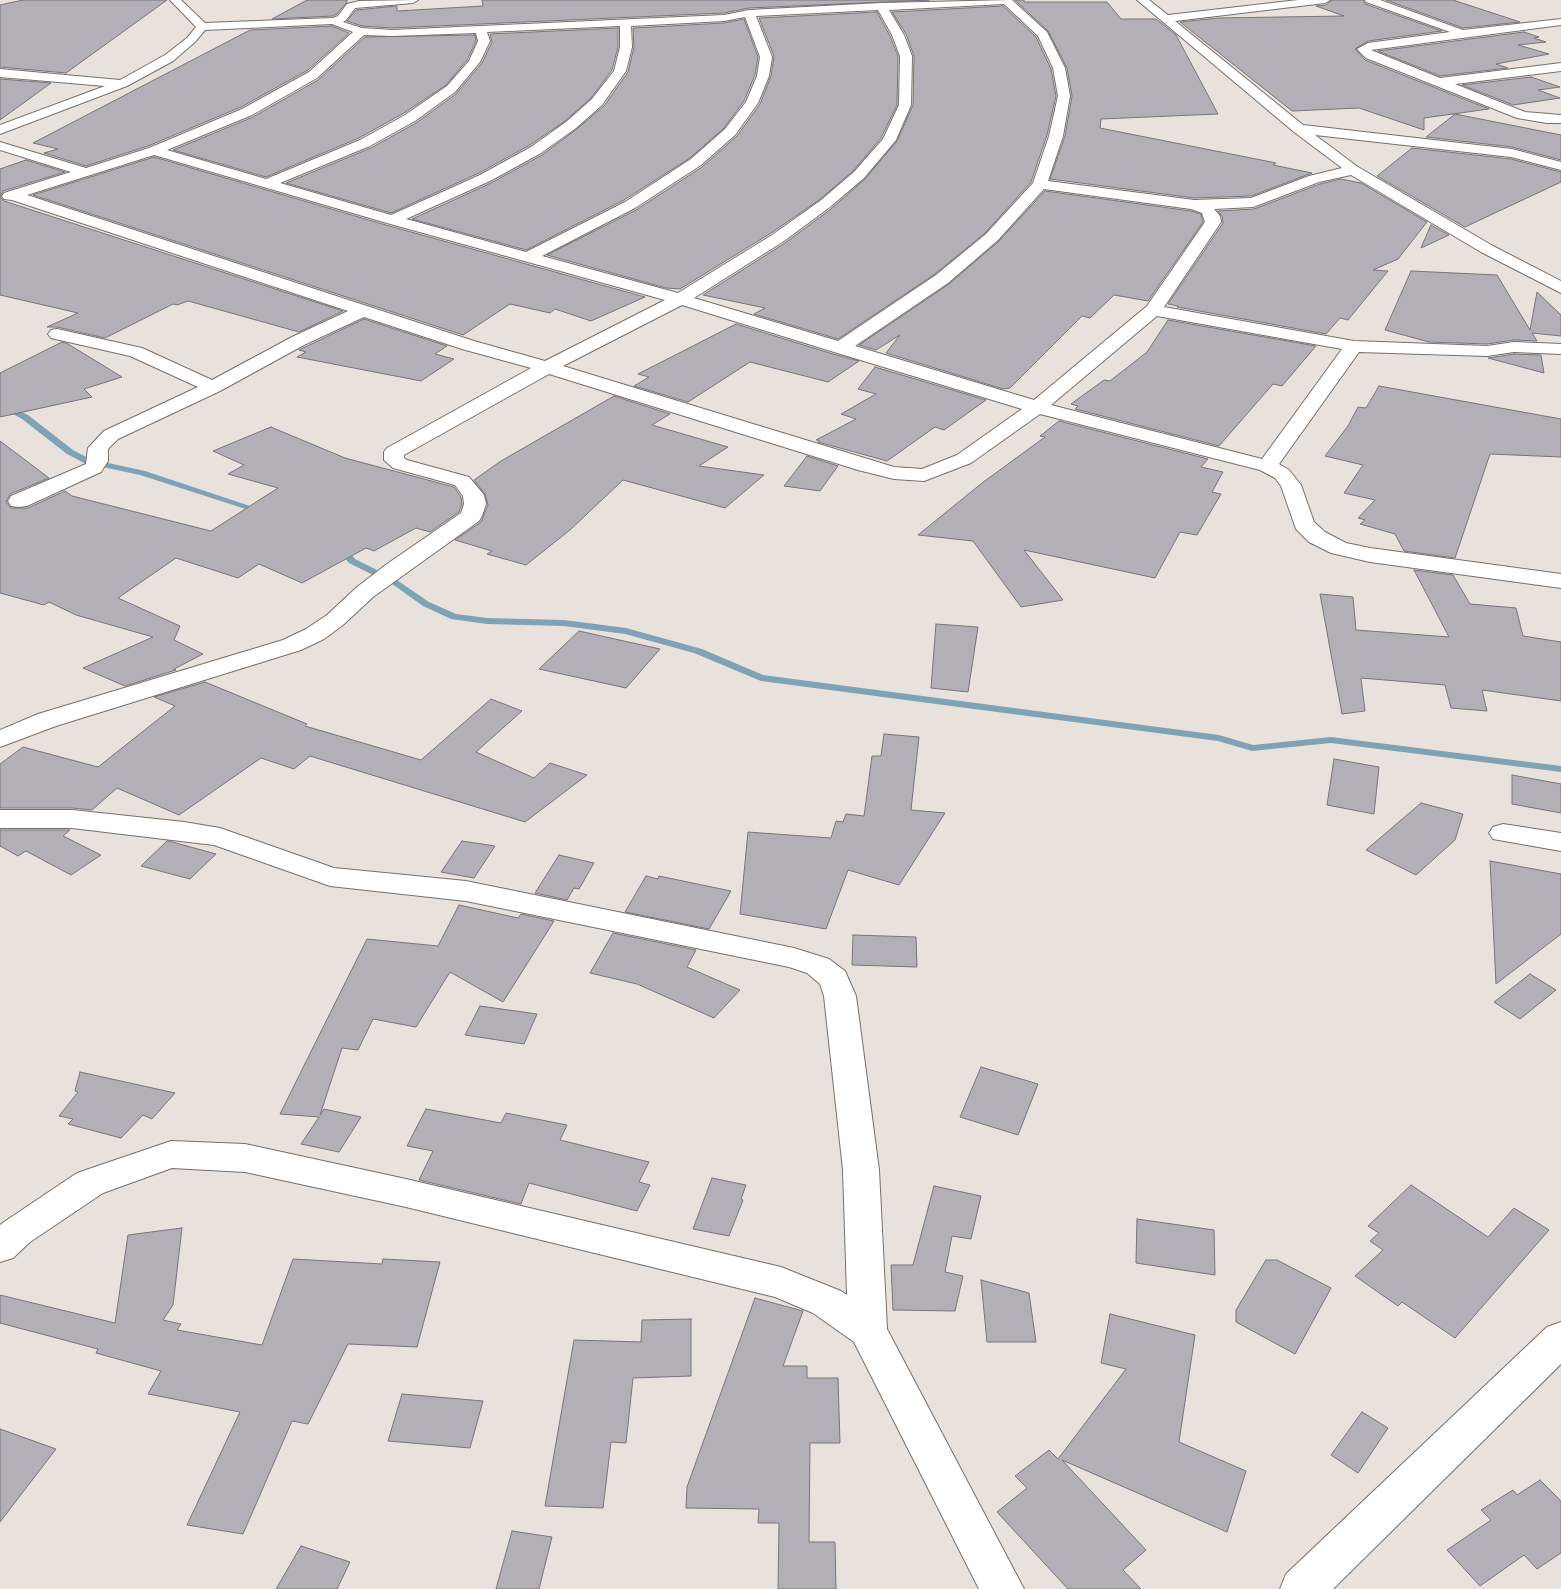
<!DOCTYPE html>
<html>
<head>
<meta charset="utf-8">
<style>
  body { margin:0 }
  canvas { display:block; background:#e9e2dc }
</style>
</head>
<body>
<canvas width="1561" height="1589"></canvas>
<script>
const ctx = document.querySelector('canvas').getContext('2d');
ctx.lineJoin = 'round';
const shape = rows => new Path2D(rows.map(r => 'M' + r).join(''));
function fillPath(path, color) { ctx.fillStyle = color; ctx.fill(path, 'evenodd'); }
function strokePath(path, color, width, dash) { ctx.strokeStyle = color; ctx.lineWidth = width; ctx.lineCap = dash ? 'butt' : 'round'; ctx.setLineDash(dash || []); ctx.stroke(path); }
const stream = shape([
  [0,402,28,415,73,450,90,459,145,471,265,511,261,514,258,513,140,475,84,463,67,454,22,419,0,407,0,402],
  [339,542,342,543,355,559,379,571,379,575,373,575,349,563,334,545,339,542],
  [391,576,429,602,456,614,487,618,564,620,626,628,702,649,763,675,1219,735,1253,745,1331,737,1561,766,1561,772,1331,743,1252,751,1218,741,761,681,694,653,625,634,564,626,487,624,451,619,423,606,388,581,388,577,391,576]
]);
const building = shape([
  [23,0,167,0,66,73,0,67,0,5,23,0],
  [307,0,347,0,347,2,337,14,333,16,272,19,307,0],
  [482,0,930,0,749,8,724,13,392,28,362,26,347,21,356,10,397,6,397,11,483,6,482,0],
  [1015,0,1024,0,1024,2,1107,2,1121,19,1156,19,1176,35,1218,114,1101,119,1100,128,1276,163,1273,165,1312,173,1251,196,1194,198,1050,179,1065,136,1072,96,1067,68,1048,31,1015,0],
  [1332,0,1363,0,1365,4,1442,31,1368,41,1355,49,1365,60,1489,109,1424,118,1424,130,1359,108,1292,111,1180,22,1218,18,1344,16,1316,6,1326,5,1332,0],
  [1386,0,1453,0,1520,22,1463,28,1386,0],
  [1003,6,1036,37,1051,69,1056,96,1047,135,1031,182,985,233,935,274,838,339,754,314,765,308,703,295,785,243,831,209,865,179,897,141,913,105,914,56,906,34,892,12,1003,6],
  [877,12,890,36,898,56,897,105,881,138,853,171,819,200,771,233,680,289,666,288,547,255,636,210,702,167,737,136,760,104,771,76,774,56,759,18,877,12],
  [744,19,758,57,755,75,744,101,724,128,690,158,624,200,526,250,412,219,491,183,542,155,577,129,604,106,628,72,634,47,633,28,724,23,744,19],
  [332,26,349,33,308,70,241,107,148,146,86,166,44,153,58,149,33,143,250,30,332,26],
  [618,28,618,47,612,70,591,98,565,121,530,145,479,173,391,213,286,183,371,148,416,123,456,94,482,63,492,42,490,34,618,28],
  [1524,32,1539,37,1534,38,1546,42,1518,45,1549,54,1496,64,1508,68,1440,76,1378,51,1524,32],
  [475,35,476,41,467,60,446,85,404,113,359,138,266,177,173,150,253,117,318,80,365,37,475,35],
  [1531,77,1560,87,1538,90,1560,98,1513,105,1462,85,1531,77],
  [0,79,51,83,0,120,0,79],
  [1455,114,1561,135,1561,160,1512,147,1426,137,1455,114],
  [1412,148,1511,159,1561,172,1561,182,1465,227,1377,176,1412,148],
  [154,157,386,225,645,297,591,321,555,309,550,313,510,304,463,335,33,195,154,157],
  [26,160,65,172,3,191,0,197,4,201,343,311,299,332,188,301,177,305,173,304,105,338,57,327,47,327,78,313,0,295,0,169,26,160],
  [1341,179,1361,183,1427,222,1398,259,1373,270,1388,271,1348,320,1340,318,1326,334,1177,307,1178,306,1168,304,1223,223,1222,216,1218,211,1254,209,1320,184,1341,179],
  [1045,191,1191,211,1201,214,1203,222,1148,301,1114,295,1090,318,1082,316,1010,388,1003,389,886,353,900,335,876,350,859,345,949,284,999,241,1045,191],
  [1431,225,1449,235,1421,248,1431,225],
  [1411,271,1497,275,1530,330,1537,292,1561,315,1561,336,1532,333,1537,341,1514,340,1487,344,1429,342,1385,330,1411,271],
  [364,319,447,346,435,354,454,359,421,381,297,357,306,352,299,350,364,319],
  [1168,320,1316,346,1282,386,1273,384,1219,446,1075,409,1078,406,1071,404,1104,380,1110,381,1147,352,1168,320],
  [736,324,833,354,859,361,828,382,750,362,688,402,634,386,649,377,638,374,736,324],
  [62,342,68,344,122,377,84,389,92,397,0,417,0,373,62,342],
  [1514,354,1541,355,1544,373,1488,358,1514,354],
  [875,367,986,400,944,430,935,427,887,461,818,442,819,440,816,440,856,419,841,414,876,394,858,389,875,367],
  [1379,386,1561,419,1561,457,1490,454,1455,558,1404,551,1395,534,1360,524,1365,520,1358,518,1375,500,1344,493,1363,465,1325,456,1348,426,1358,407,1366,408,1379,386],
  [614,396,670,414,652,425,728,447,699,466,764,475,725,508,623,480,570,530,526,565,487,554,492,551,455,540,481,522,488,505,485,494,474,480,501,461,614,396],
  [1059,421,1208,459,1201,467,1223,472,1212,492,1221,494,1197,535,1180,532,1155,578,1024,550,1063,600,1021,607,973,541,918,535,982,483,1045,437,1040,436,1059,421],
  [271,427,345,458,454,487,461,497,462,504,459,512,430,532,416,528,374,551,366,548,302,583,259,564,238,578,176,558,118,598,180,626,174,640,203,654,174,669,176,670,125,686,83,668,153,637,76,615,49,602,44,605,0,593,0,441,49,478,10,494,6,502,11,508,28,508,65,491,72,496,211,531,278,488,228,474,244,465,213,451,271,427],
  [807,456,838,466,820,491,784,486,807,456],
  [1414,570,1453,575,1470,604,1516,608,1523,636,1561,642,1561,701,1482,690,1487,711,1451,708,1445,685,1361,678,1365,711,1342,714,1320,594,1353,597,1356,630,1449,637,1414,570],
  [936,624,978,627,968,692,931,688,936,624],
  [579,631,660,649,626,688,539,669,579,631],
  [205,682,307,724,305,726,421,760,491,699,522,711,476,752,534,778,550,763,587,775,525,822,310,756,294,769,261,758,179,815,117,788,92,810,72,808,0,808,0,764,23,747,98,767,175,706,154,697,205,682],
  [884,734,919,737,911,810,945,813,899,885,848,870,826,929,740,914,748,832,831,838,836,821,843,822,846,814,864,816,872,756,881,756,884,734],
  [1334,759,1379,767,1374,814,1327,805,1334,759],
  [1512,775,1561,784,1561,813,1512,804,1512,775],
  [1421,803,1463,814,1455,840,1416,875,1366,850,1421,803],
  [0,830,70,830,63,836,101,855,71,875,26,851,18,856,0,846,0,830],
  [167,841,169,841,216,854,190,879,141,866,167,841],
  [462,841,495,846,474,878,441,872,462,841],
  [559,855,594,863,579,889,574,888,567,900,535,893,559,855],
  [1490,861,1561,874,1561,934,1496,984,1490,861],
  [646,876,658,879,659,876,731,891,709,929,625,912,646,876],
  [459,905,518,918,521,914,554,921,503,1002,450,972,416,1027,373,1019,358,1050,342,1048,320,1115,324,1109,361,1117,339,1152,301,1144,319,1117,280,1114,367,939,438,946,459,905],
  [613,933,696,950,687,967,740,990,714,1018,637,984,590,973,613,933],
  [853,935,916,937,917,967,852,965,853,935],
  [1530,974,1556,990,1520,1019,1494,1002,1530,974],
  [480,1006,537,1014,524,1044,465,1035,480,1006],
  [981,1067,1038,1084,1018,1135,960,1117,981,1067],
  [80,1072,139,1085,175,1093,152,1119,143,1115,121,1138,68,1124,73,1119,59,1116,78,1092,75,1091,80,1072],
  [426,1109,501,1123,506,1113,567,1125,560,1140,649,1162,639,1182,650,1185,637,1211,529,1183,521,1204,419,1180,433,1151,407,1146,426,1109],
  [712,1178,746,1185,741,1199,743,1200,729,1236,693,1229,712,1178],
  [1411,1185,1488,1237,1514,1208,1549,1230,1455,1338,1402,1302,1398,1306,1355,1276,1383,1250,1370,1241,1379,1233,1368,1226,1411,1185],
  [934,1186,981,1196,971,1239,952,1236,945,1272,963,1276,955,1311,893,1310,891,1265,913,1265,934,1186],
  [1137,1219,1214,1230,1215,1275,1136,1263,1137,1219],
  [182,1228,173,1305,163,1320,181,1324,177,1330,262,1345,293,1259,382,1264,383,1259,440,1262,417,1347,348,1344,308,1424,292,1421,243,1534,187,1525,240,1412,148,1394,161,1371,96,1353,98,1349,0,1323,0,1295,115,1323,128,1235,182,1228],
  [1266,1260,1277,1260,1331,1288,1295,1354,1236,1322,1236,1310,1266,1260],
  [981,1280,1029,1293,1036,1342,987,1342,981,1280],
  [755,1298,803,1311,783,1366,807,1366,807,1378,838,1378,840,1443,810,1443,809,1542,835,1542,836,1589,778,1589,779,1523,758,1523,759,1509,686,1508,687,1487,755,1298],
  [1110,1314,1195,1335,1179,1442,1246,1471,1227,1532,1062,1460,1146,1550,1123,1570,1141,1589,1068,1589,997,1512,1027,1488,1015,1476,1049,1450,1058,1459,1126,1369,1101,1363,1110,1314],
  [691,1319,691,1376,633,1378,626,1443,611,1442,603,1508,545,1506,574,1340,641,1342,642,1320,691,1319],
  [402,1394,483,1401,470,1448,388,1441,402,1394],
  [1362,1412,1388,1428,1358,1473,1331,1455,1362,1412],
  [0,1429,56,1449,0,1522,0,1429],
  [1540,1480,1561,1501,1561,1553,1537,1569,1524,1555,1480,1586,1447,1550,1491,1520,1481,1510,1513,1490,1517,1495,1540,1480],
  [512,1531,552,1537,539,1589,496,1589,512,1531],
  [301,1546,350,1562,337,1589,276,1589,301,1546]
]);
const minor = shape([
  [170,0,181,0,205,23,333,18,338,16,347,4,359,1,418,0,413,3,355,8,346,20,343,22,362,28,392,30,724,15,749,10,881,3,1012,0,1047,32,1065,68,1070,96,1063,136,1048,181,1194,200,1251,198,1309,176,1342,168,1294,132,1137,0,1149,0,1168,15,1298,0,1330,0,1325,3,1175,21,1303,125,1512,149,1561,162,1561,170,1511,157,1315,135,1358,167,1493,246,1561,281,1561,293,1481,252,1351,175,1319,182,1253,207,1214,209,1220,216,1221,222,1164,307,1354,341,1487,346,1514,342,1561,344,1561,354,1514,352,1487,356,1359,352,1279,464,1289,470,1301,485,1314,522,1325,532,1346,543,1370,548,1561,574,1561,588,1370,562,1331,553,1309,542,1296,529,1281,486,1275,478,1260,470,1040,414,971,463,924,481,894,479,858,470,549,374,404,455,404,458,407,460,469,477,484,495,486,504,482,516,479,521,373,597,343,625,324,639,301,650,56,726,0,747,0,730,38,714,283,640,306,629,327,615,357,587,387,564,461,513,464,504,463,496,455,485,393,468,384,460,384,452,387,448,531,368,462,349,364,317,304,345,220,391,118,439,108,449,108,461,101,472,27,506,19,507,11,506,8,501,11,496,86,464,88,448,104,431,198,387,130,356,51,338,48,334,51,330,57,329,142,348,212,380,292,337,348,311,12,200,4,199,2,196,4,193,71,172,0,150,0,142,86,168,149,148,242,109,309,72,353,32,332,24,205,30,195,42,173,61,127,86,0,134,0,125,105,86,0,77,0,69,120,80,165,55,187,38,196,27,170,0],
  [1004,4,1038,36,1053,68,1058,96,1049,136,1033,183,986,234,936,275,838,341,694,298,784,241,830,207,864,178,896,140,911,105,912,56,904,35,889,10,1004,4],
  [878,10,892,35,900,56,899,105,883,139,854,172,820,201,772,235,678,293,542,256,635,208,701,165,735,135,758,103,769,76,772,57,756,16,878,10],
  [745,17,760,57,757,76,746,102,725,129,691,159,625,202,526,252,406,219,490,181,541,153,576,128,602,105,626,71,632,47,631,26,724,21,745,17],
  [620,26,620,47,614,71,592,99,566,122,531,147,480,175,391,215,280,183,370,146,415,121,455,92,480,62,490,41,487,32,620,26],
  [476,33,478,41,469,61,447,86,405,115,360,140,266,179,167,150,252,115,317,78,364,35,392,36,476,33],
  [154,155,387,223,665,300,545,361,474,341,27,195,154,155],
  [1044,189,1191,209,1202,213,1205,222,1147,306,1034,400,855,346,948,283,998,240,1044,189],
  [682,305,834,352,1022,409,957,455,922,469,894,467,563,366,682,305],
  [1157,316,1342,349,1262,459,1051,405,1157,316],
  [1365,0,1380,0,1463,30,1561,19,1561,25,1371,50,1440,78,1561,63,1561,71,1455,84,1525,112,1561,115,1561,123,1547,123,1517,118,1366,58,1357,49,1368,43,1450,32,1366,2,1365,0],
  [0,810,72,810,184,822,220,828,334,868,466,881,794,948,829,959,845,971,856,996,879,1170,887,1329,1024,1589,979,1589,854,1342,813,1313,775,1297,406,1207,245,1172,172,1168,103,1193,30,1242,13,1258,0,1262,0,1225,4,1222,77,1173,171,1141,245,1144,406,1179,781,1267,841,1291,847,1295,843,1170,824,996,820,984,807,973,789,967,466,901,330,886,214,845,72,828,0,828,0,810],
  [1503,824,1561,833,1561,851,1493,839,1489,833,1493,827,1503,824],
  [1561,1322,1561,1364,1333,1589,1280,1589,1286,1574,1547,1327,1561,1322]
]);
fillPath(stream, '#7ea2b6');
fillPath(building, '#b3afb6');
strokePath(building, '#78747b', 1);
strokePath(minor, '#76706b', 2);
fillPath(minor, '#fff');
</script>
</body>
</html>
